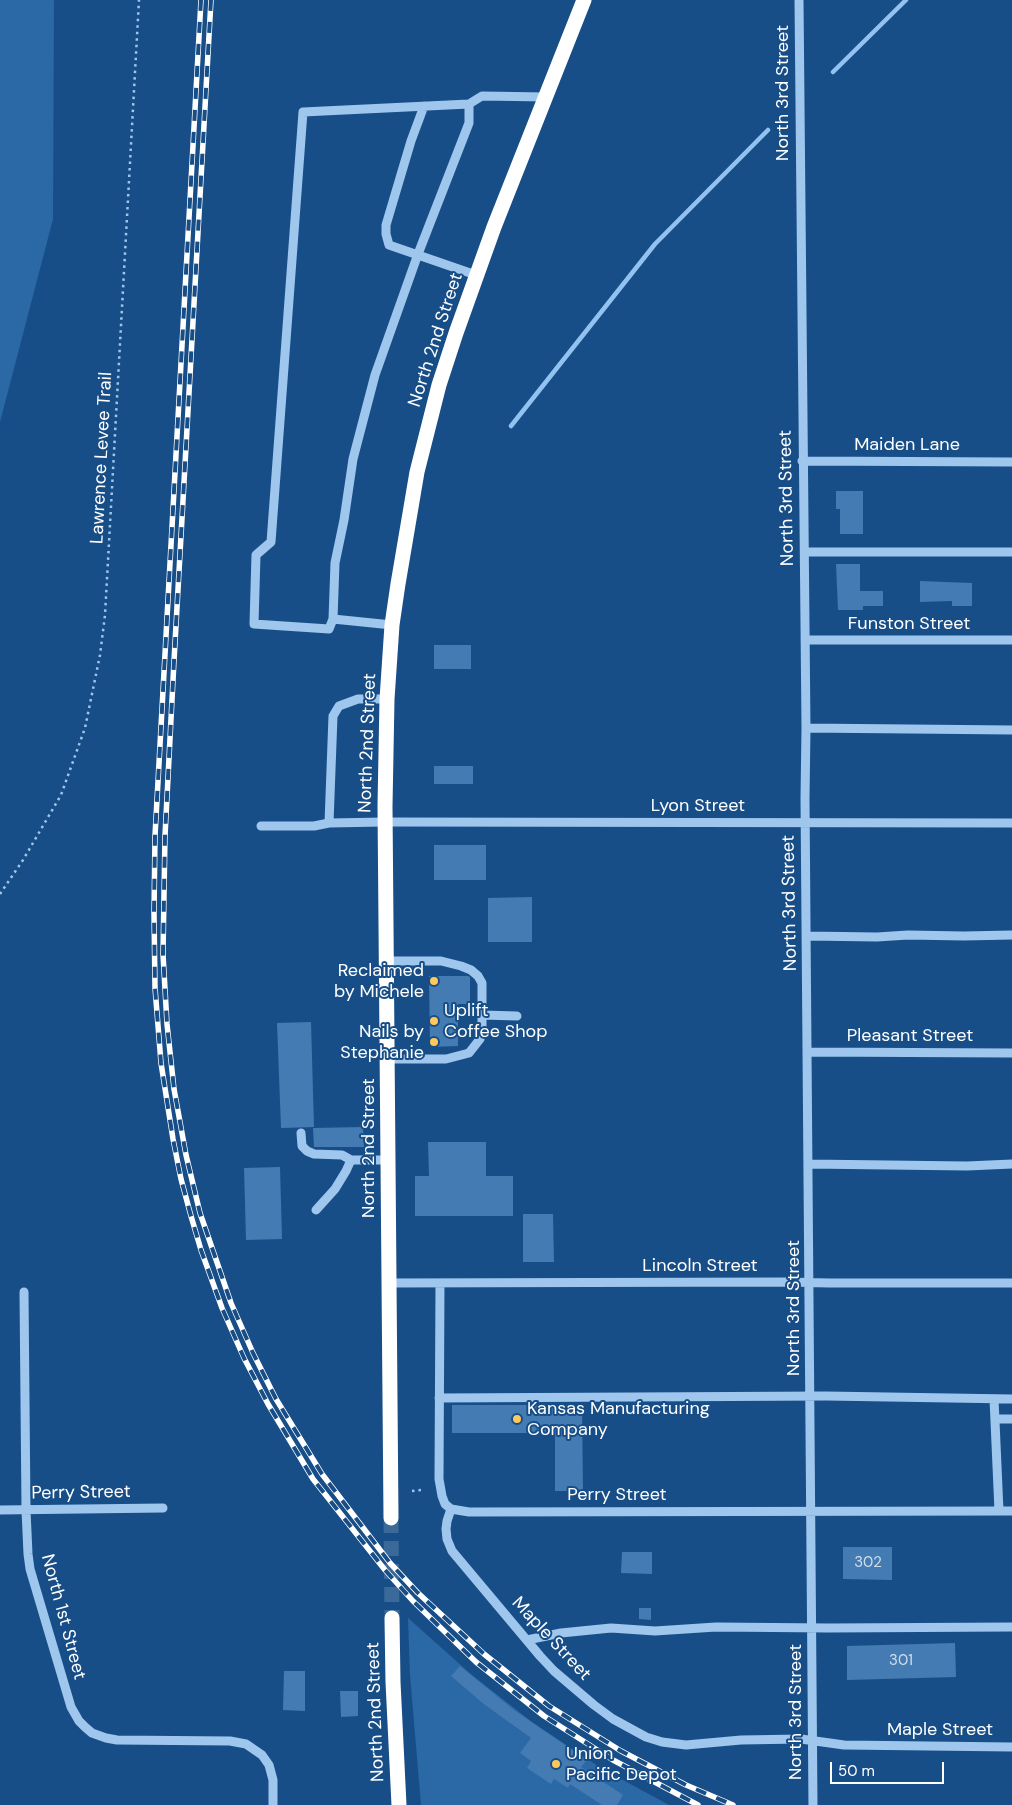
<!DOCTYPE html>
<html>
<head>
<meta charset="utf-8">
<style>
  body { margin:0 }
  #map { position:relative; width:1012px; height:1805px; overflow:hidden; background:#184e87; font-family:"DM Sans",sans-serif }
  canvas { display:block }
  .scale { position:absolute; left:830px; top:1762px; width:114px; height:22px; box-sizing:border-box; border:2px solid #fff; border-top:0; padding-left:6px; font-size:15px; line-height:18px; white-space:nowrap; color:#fff; -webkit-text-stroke:4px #184e87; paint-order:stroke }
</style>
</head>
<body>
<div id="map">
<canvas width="1012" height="1805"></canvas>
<div class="scale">50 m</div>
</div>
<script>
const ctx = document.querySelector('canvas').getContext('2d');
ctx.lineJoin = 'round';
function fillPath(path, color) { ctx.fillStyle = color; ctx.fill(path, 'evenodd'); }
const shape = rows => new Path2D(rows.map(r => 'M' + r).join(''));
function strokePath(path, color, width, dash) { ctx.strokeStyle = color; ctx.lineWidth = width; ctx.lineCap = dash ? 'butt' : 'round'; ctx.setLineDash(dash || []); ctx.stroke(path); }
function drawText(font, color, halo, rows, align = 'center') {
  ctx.font = font + ' "DM Sans",sans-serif'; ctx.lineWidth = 4; ctx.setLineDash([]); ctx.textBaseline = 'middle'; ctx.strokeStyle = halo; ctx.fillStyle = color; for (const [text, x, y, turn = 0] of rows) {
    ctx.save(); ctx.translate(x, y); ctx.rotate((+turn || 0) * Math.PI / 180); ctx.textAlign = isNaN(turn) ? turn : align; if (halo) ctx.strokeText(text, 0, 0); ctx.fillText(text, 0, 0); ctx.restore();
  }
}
const green = shape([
  [0,0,54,0,53,219,0,422],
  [408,1618,472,1675,532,1722,601,1768,669,1805,421,1805,410,1675]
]);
const stream = shape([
  [833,72,906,0],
  [511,426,655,244,768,130]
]);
const building = shape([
  [836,491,863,491,863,534,840,534,840,509,836,509],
  [836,564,860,564,860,591,883,591,883,606,863,606,863,610,838,610],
  [920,581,972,583,972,606,952,606,952,601,920,602],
  [434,645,471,645,471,669,434,669],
  [434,766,473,766,473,784,434,784],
  [434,845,486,845,486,880,434,880],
  [532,897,532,942,488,942,488,898],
  [429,976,468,976,470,977,470,1004,458,1004,458,1046,430,1047],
  [311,1022,314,1127,281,1128,277,1023],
  [363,1127,364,1147,314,1147,313,1128],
  [428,1142,486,1142,486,1176,513,1176,513,1216,415,1216,415,1176,429,1176],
  [280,1167,282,1239,246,1240,244,1168],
  [523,1214,553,1214,554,1262,523,1262],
  [452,1405,582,1405,583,1491,555,1491,555,1433,452,1433],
  [843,1547,892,1547,892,1580,843,1579],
  [622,1552,652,1552,652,1574,621,1573],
  [639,1608,651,1608,651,1620,639,1619],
  [955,1643,956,1677,847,1680,847,1646],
  [460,1666,514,1710,587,1760,581,1767,623,1795,617,1805,602,1805,570,1784,568,1788,554,1779,551,1784,527,1768,531,1761,520,1753,531,1738,485,1705,451,1676],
  [284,1671,305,1671,305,1711,283,1710],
  [340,1691,358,1691,358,1716,341,1717]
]);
const highwayTunnel = shape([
  [391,1518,392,1618]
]);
const path = shape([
  [0,894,23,860,61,795,85,728,100,655,105,615,139,0],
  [412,1491,421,1490]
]);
const minor = shape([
  [799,0,806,728,805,798,813,1805],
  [424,106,411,141,386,225,386,234,389,245,476,275],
  [802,461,1012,462],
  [805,552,1012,552],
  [333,619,335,563,344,520,353,459,375,375,418,254,469,123,469,104],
  [392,625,333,619,329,629,254,624,256,555,271,542,303,112,469,104,482,96,546,97],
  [805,640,1012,640],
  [806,728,1012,730],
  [329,823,333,716,339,706,358,699,387,699],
  [261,826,314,826,329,823,385,822,1012,823],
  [807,936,877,937,908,935,964,936,1012,935],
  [386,961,441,961,461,966,471,970,478,976,482,983,482,1030,480,1039,469,1053,446,1059,387,1059],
  [482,1015,517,1016],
  [808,1052,1012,1053],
  [301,1133,302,1146,307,1151,314,1154,342,1155,351,1160,388,1160],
  [809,1164,967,1166,1012,1164],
  [316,1210,335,1189,346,1171,351,1160],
  [389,1283,789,1282,829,1283,1012,1283],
  [440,1283,439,1479,442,1496,445,1504,451,1509,469,1512,1012,1511],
  [24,1292,26,1510,28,1554,30,1569,71,1707,79,1721,85,1727,92,1733,106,1738,117,1740,230,1741,246,1744,262,1755,269,1765,273,1780,273,1805],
  [439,1398,826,1396,1012,1399],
  [994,1399,999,1511],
  [995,1419,1012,1419],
  [451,1509,447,1521,446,1529,447,1539,452,1551,540,1656,554,1671,594,1705,613,1719,646,1737,662,1742,686,1745,741,1740,801,1739,844,1745,1012,1747],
  [0,1510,163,1508],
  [527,1640,561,1633,611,1628,655,1631,716,1627,829,1628,1012,1627]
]);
const highway = shape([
  [391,1518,385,806,387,699,392,625,398,584,417,472,439,385,456,333,494,227,584,0],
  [392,1618,393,1682,399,1805]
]);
const rail = shape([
  [201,0,155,836,154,913,155,988,161,1063,173,1139,181,1179,191,1216,201,1250,222,1308,244,1358,268,1404,313,1479,385,1570,413,1601,476,1662,544,1716,613,1760,698,1805],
  [211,0,174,661,165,836,163,954,167,1024,174,1089,186,1155,200,1213,231,1303,253,1353,276,1399,322,1474,390,1563,418,1593,484,1654,549,1706,621,1751,686,1785,733,1805]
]);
const markers = [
  [434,981,5,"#ffc85b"],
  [434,1021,5,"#ffc85b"],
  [434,1042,5,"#ffc85b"],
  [517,1419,5,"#ffc85b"],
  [556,1764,5,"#ffc85b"]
];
const numberNames = [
  ["302",868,1563],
  ["301",901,1661]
];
const streetNames = [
  ["North 3rd Street",783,93,-90],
  ["North 2nd Street",436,340,-72],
  ["Maiden Lane",907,445],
  ["Lawrence Levee Trail",102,458,-87],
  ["North 3rd Street",787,498,-91],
  ["Funston Street",909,624],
  ["North 2nd Street",368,743,-88],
  ["Lyon Street",698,806],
  ["North 3rd Street",790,903,-91],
  ["Pleasant Street",910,1036],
  ["North 2nd Street",369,1148,-90],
  ["Lincoln Street",700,1266],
  ["North 3rd Street",794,1308,-90],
  ["Perry Street",81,1493,-1],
  ["Perry Street",617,1495],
  ["North 1st Street",63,1617,75],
  ["Maple Street",551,1639,47],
  ["North 2nd Street",376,1712,-92],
  ["North 3rd Street",796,1712,-90],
  ["Maple Street",940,1730]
];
const poiNames = [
  ["Reclaimed",424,971,"right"],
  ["by Michele",424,992,"right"],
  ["Uplift",444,1011],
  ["Coffee Shop",444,1032],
  ["Nails by",424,1032,"right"],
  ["Stephanie",424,1053,"right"],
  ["Kansas Manufacturing",527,1409],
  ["Company",527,1430],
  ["Union",566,1754],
  ["Pacific Depot",566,1775]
];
fillPath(green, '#2a68a6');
strokePath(stream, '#91c2f0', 4.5);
fillPath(building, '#447bb2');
strokePath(highwayTunnel, '#3b6999', 15, [15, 8]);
strokePath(path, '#9fc6ed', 2.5, [2.5, 4]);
strokePath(minor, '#9fc6ed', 9);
strokePath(highway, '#fff', 15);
strokePath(rail, '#fff', 5.5);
strokePath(rail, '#184e87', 4, [11]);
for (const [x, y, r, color] of markers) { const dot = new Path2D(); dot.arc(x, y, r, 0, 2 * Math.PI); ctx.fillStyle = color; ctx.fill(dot); strokePath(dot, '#184e87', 2); }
drawText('15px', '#d0deec', null, numberNames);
drawText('18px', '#fff', '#184e87', streetNames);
drawText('18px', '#fff', '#184e87', poiNames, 'left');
</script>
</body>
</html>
